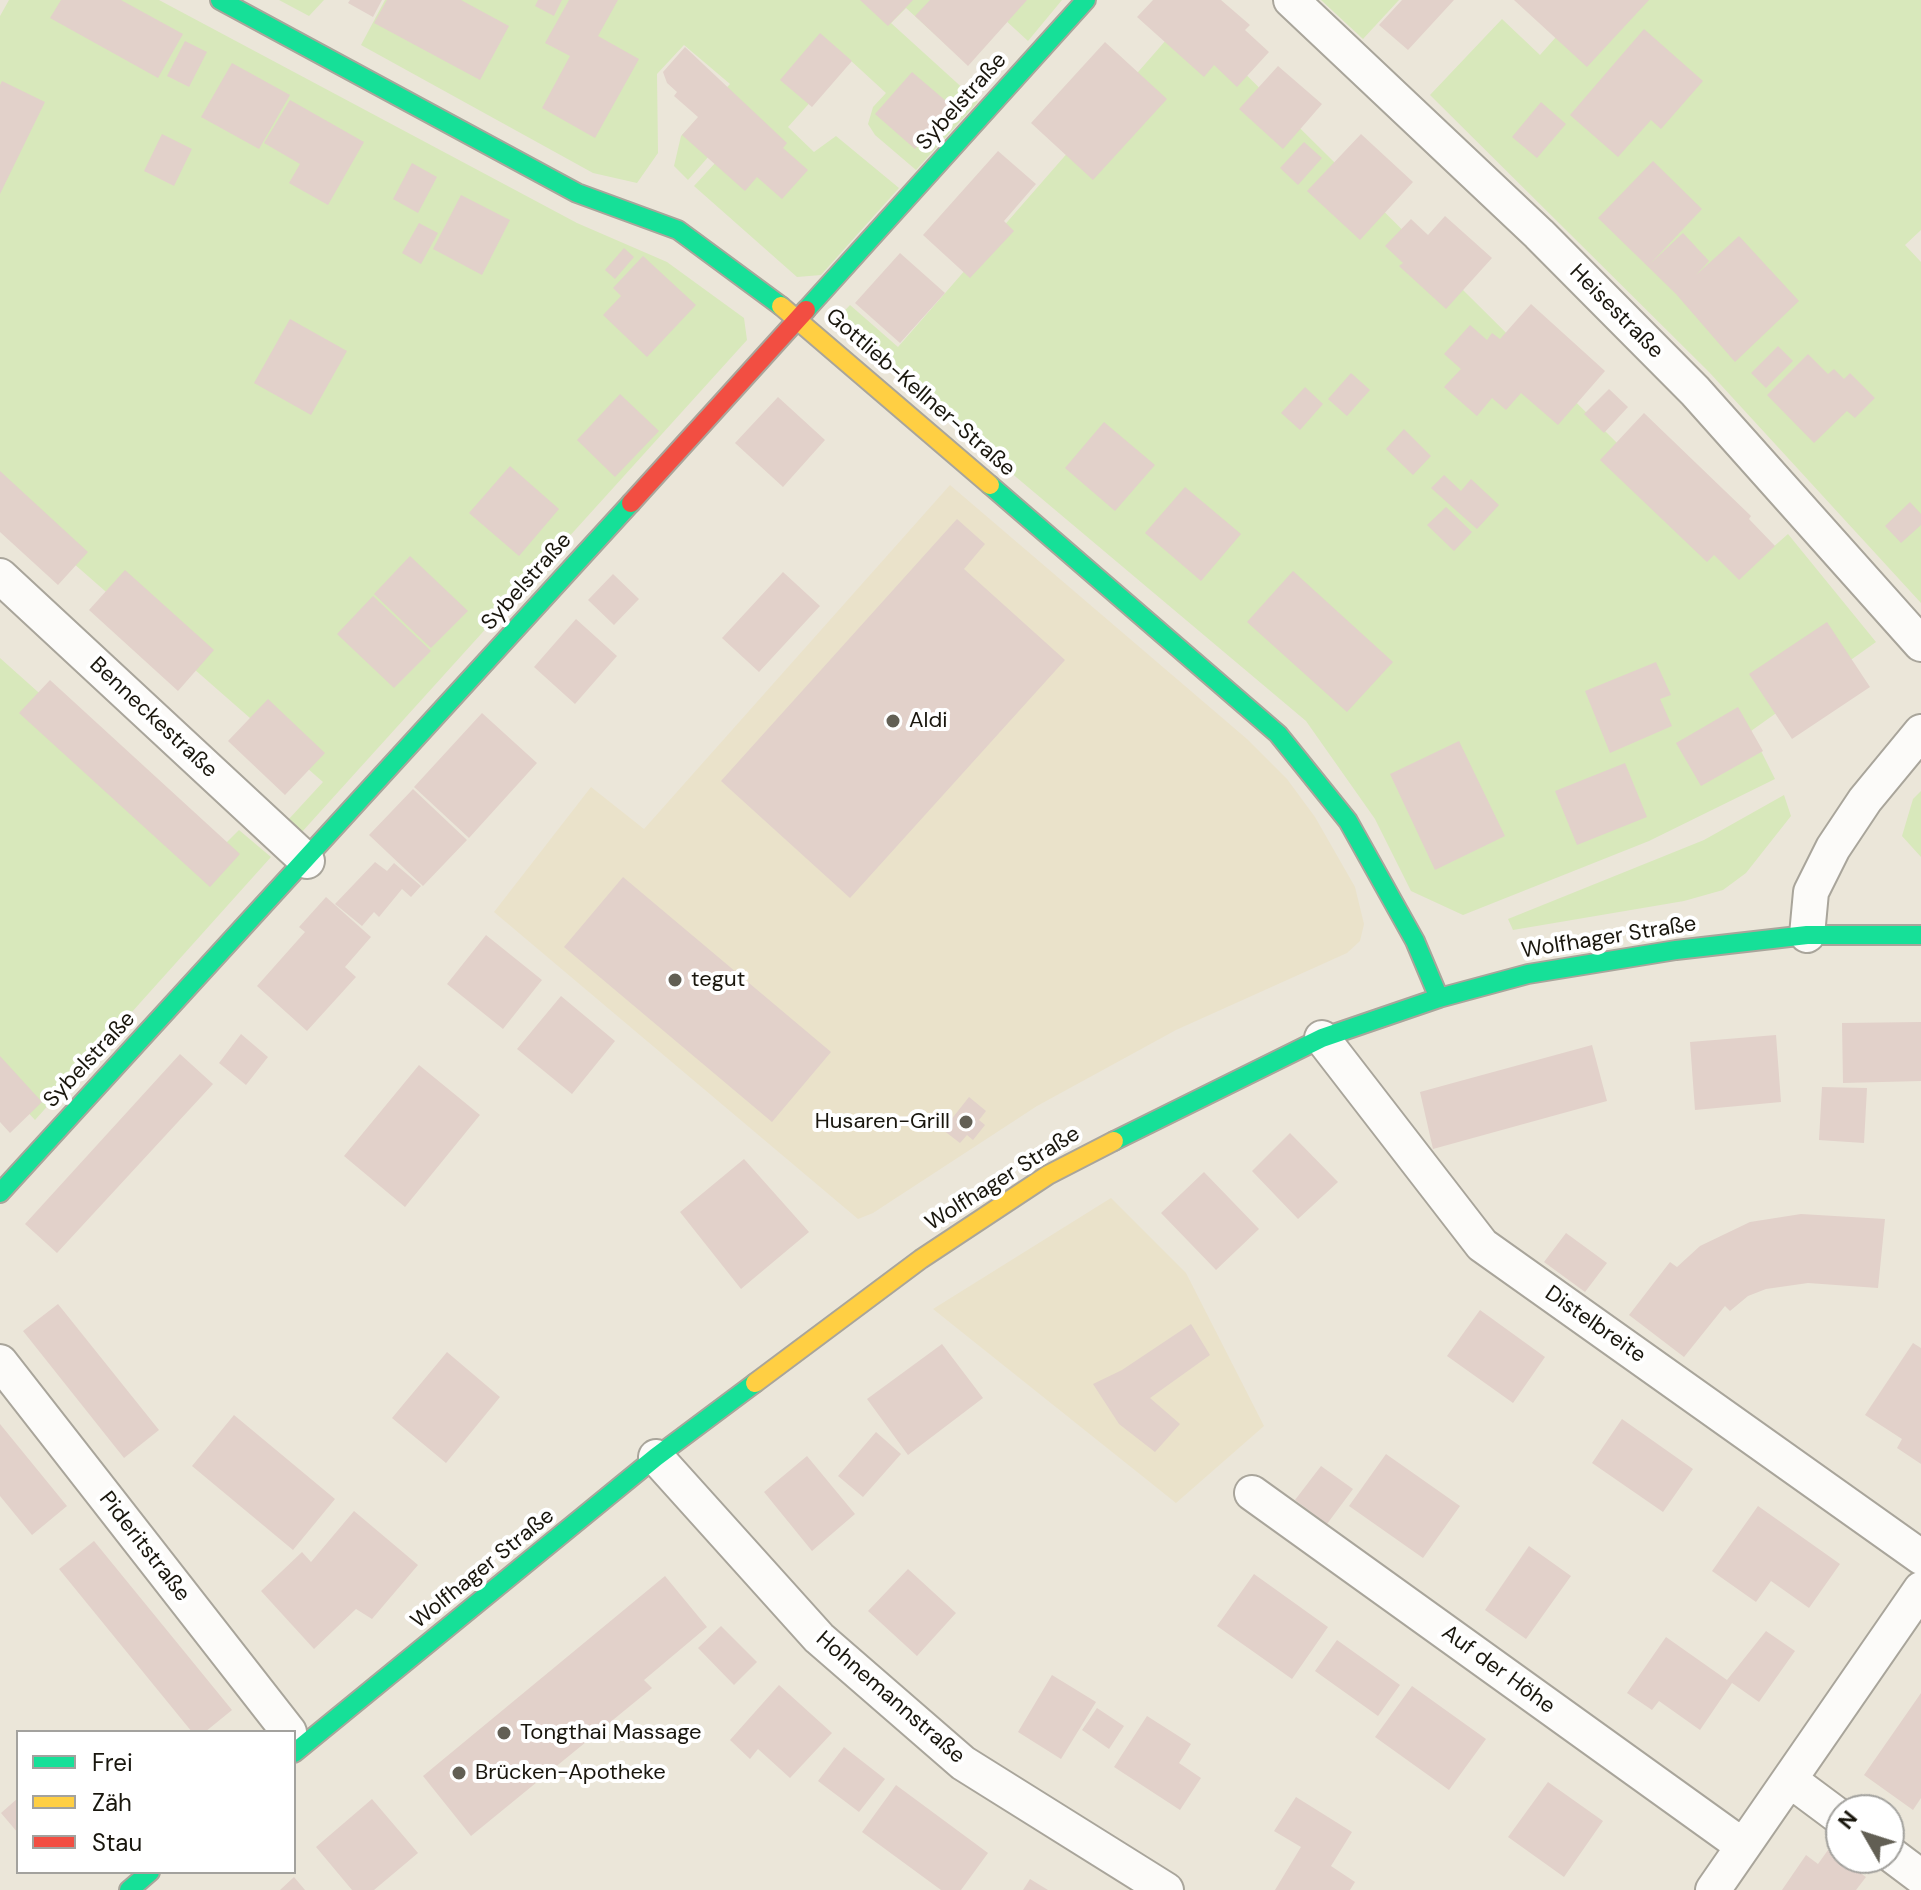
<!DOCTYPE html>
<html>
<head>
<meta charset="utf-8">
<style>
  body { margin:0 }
  #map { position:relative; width:1921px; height:1890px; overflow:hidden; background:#ebe6d9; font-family:"DM Sans",sans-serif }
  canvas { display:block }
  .legend { position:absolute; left:16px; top:1730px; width:280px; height:144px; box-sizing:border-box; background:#fff; border:2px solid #a3a29e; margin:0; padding:10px 14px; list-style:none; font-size:24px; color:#19160d }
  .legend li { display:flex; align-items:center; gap:16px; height:40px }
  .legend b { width:40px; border:2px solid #a3a29e }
  .north { position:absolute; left:1825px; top:1794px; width:80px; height:80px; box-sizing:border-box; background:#fff; border:2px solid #a3a29e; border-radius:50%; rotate:309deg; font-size:22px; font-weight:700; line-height:32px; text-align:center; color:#19160d }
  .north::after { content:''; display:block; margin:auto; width:28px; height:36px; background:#625f54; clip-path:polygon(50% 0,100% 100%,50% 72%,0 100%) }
</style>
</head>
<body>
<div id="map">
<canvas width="1921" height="1890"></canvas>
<ul class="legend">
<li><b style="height:10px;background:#16e098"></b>Frei</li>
<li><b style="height:10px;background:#ffcf43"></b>Zäh</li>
<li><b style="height:10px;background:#f24e42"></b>Stau</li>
</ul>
<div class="north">N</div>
</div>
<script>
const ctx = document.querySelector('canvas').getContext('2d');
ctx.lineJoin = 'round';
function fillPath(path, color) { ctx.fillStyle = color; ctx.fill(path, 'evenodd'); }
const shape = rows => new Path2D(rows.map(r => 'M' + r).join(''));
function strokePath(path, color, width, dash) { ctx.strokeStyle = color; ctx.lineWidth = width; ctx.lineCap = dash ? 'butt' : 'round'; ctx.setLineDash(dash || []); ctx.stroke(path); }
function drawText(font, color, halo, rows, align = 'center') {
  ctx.font = font + ' "DM Sans",sans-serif'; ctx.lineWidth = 8; ctx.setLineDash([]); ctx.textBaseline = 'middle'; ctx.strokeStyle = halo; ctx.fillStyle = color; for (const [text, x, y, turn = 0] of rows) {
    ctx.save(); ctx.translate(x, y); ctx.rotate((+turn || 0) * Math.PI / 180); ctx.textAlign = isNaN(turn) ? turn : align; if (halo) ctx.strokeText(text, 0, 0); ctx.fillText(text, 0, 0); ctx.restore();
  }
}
const built = shape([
  [950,485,1247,739,1287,779,1315,817,1355,887,1364,924,1360,941,1347,953,1176,1030,1037,1106,873,1213,858,1219,494,912,591,787,644,829],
  [1111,1198,1186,1273,1264,1426,1176,1503,933,1309]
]);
const green = shape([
  [9,0,159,0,577,223,667,262,744,318,747,340,301,833,288,820,323,782,0,499,0,16],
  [279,0,324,0,309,16],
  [385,0,1062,0,1028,41,1003,18,964,61,906,8,891,23,978,102,916,170,875,135,868,124,873,107,886,93,849,59,788,127,814,152,836,136,899,188,821,275,797,277,694,186,716,162,709,156,688,180,674,166,681,136,730,84,684,45,657,74,658,153,637,183,593,173,361,45],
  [1321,0,1399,0,1363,39],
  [1589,0,1921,0,1921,230,1905,245,1921,262,1921,603,1709,372,1430,95,1502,19,1540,55],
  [1187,16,1746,571,1788,534,1876,642,1751,731,1775,779,1649,841,1463,915,1411,891,1375,819,1306,721,833,323,850,305,898,347],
  [0,658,217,852,239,830,271,857,35,1120,0,1082],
  [1921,791,1921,857,1902,836,1913,799],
  [1784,795,1791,816,1746,873,1723,890,1684,901,1513,930,1508,919,1704,840]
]);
const building = shape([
  [61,0,121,0,183,34,158,78,50,18],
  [350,0,382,0,373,17,348,3],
  [387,0,461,0,509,26,480,80,374,23],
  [538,0,562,0,554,16,535,6],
  [569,0,618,0,598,36,639,59,595,138,542,108,570,56,545,43],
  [860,0,913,0,888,26],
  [930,0,1027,0,968,66,915,16],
  [1153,0,1221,0,1250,25,1245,30,1269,52,1237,87,1214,65,1204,77,1137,17],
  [1402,0,1454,0,1408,50,1379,25],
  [1514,0,1649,0,1587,67],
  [1644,29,1703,81,1661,129,1651,120,1618,157,1570,115],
  [820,33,852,61,812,107,780,80],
  [185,41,207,52,189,87,167,76],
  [1105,42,1167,99,1093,180,1031,123],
  [685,47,787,143,783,148,808,170,782,199,757,177,745,191,682,135,698,117,674,96,677,92,667,83,663,72],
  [232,63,290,95,259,149,201,117],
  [1278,66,1322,104,1283,149,1239,109],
  [912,72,953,107,915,149,875,114],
  [2,81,45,102,0,194,0,85],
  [290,100,364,142,328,205,289,183,300,164,264,143],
  [1541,102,1566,124,1537,158,1512,137],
  [162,134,192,149,174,186,144,171],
  [1361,134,1413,182,1360,240,1307,191],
  [1304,142,1322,158,1298,185,1280,168],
  [998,151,1036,184,1004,221,1014,231,970,278,923,235],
  [1653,161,1702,209,1651,263,1683,233,1709,261,1696,275,1739,236,1799,301,1735,362,1676,294,1598,218],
  [412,163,437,177,418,213,393,199],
  [461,195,510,220,482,275,433,249],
  [1445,216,1492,258,1446,309,1399,266,1403,263,1385,246,1411,219,1428,235],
  [419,223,438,233,421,264,402,253],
  [624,248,634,257,615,279,605,270],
  [900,253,945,293,900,343,855,303],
  [643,256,696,305,647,357,603,315,621,296,613,288],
  [1531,304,1605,371,1558,425,1521,393,1506,410,1492,398,1477,416,1444,387,1461,369,1444,354,1470,325,1487,340,1492,333,1500,339],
  [290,319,347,351,311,415,254,383],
  [1778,346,1793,361,1766,388,1751,373],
  [1808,354,1828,374,1834,369,1844,379,1850,373,1875,398,1855,418,1847,411,1814,443,1767,395],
  [1351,373,1370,390,1347,416,1328,399],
  [1305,387,1323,404,1300,430,1281,413],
  [1609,389,1628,407,1604,433,1584,414],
  [620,394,659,431,615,477,577,440],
  [778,397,825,440,783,487,735,443],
  [1644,413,1751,516,1749,519,1775,546,1739,580,1714,555,1707,562,1600,460],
  [1104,422,1155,465,1115,511,1065,468],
  [1404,429,1431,456,1413,475,1386,449],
  [510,466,559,509,519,556,469,513],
  [0,471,88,552,58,585,0,532],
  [1444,475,1461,491,1471,479,1499,505,1477,529,1431,488],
  [1185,487,1241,534,1201,581,1145,533],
  [1910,502,1921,514,1921,525,1901,543,1885,526],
  [1446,507,1472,532,1454,551,1427,525],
  [957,519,985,544,964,569,1065,660,850,898,721,781],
  [410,556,468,611,431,648,374,594],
  [125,570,214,650,178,691,89,610],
  [1293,571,1393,662,1347,712,1247,622],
  [783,572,820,606,759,672,722,638],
  [613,574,639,599,614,625,588,600],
  [373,596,431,651,394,688,337,634],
  [576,619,617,656,575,704,534,667],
  [1827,622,1870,687,1792,739,1749,674],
  [1656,662,1671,695,1660,699,1672,726,1610,753,1585,691],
  [50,680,240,854,210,887,19,713],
  [268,699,325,753,285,795,228,741],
  [1738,707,1763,751,1701,786,1676,743],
  [482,713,537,763,469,838,414,787],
  [1459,741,1505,836,1435,870,1390,774],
  [1625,763,1647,817,1577,845,1555,791],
  [413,789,467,840,423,886,369,835],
  [375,862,387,871,394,863,421,886,411,897,402,889,379,917,374,912,362,926,335,904],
  [623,877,831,1052,772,1122,564,947],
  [326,897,371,937,345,967,356,977,307,1031,257,986,305,932,299,927],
  [486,935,542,980,503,1029,447,984],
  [561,996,615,1041,572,1094,517,1049],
  [1921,1022,1921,1081,1843,1083,1842,1023],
  [241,1034,268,1057,246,1085,219,1063],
  [1776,1035,1781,1102,1695,1110,1690,1042],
  [1592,1045,1607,1101,1433,1149,1420,1092],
  [180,1054,213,1084,57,1253,25,1224],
  [0,1056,42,1102,10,1133,0,1122],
  [419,1065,480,1115,405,1207,344,1156],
  [1822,1087,1867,1088,1864,1143,1819,1140],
  [969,1097,986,1111,979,1120,985,1125,973,1140,967,1135,960,1143,943,1130],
  [1290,1133,1338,1182,1298,1219,1252,1171],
  [744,1159,809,1232,741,1289,680,1212],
  [1204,1172,1259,1229,1216,1270,1161,1213],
  [1801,1214,1885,1219,1878,1288,1808,1283,1766,1289,1748,1296,1730,1311,1725,1306,1684,1357,1629,1315,1670,1262,1677,1267,1700,1246,1750,1222],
  [1566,1233,1607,1263,1585,1292,1544,1262],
  [58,1304,159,1430,124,1458,23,1331],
  [1480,1310,1545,1357,1513,1403,1447,1356],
  [1191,1324,1210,1355,1150,1398,1180,1424,1155,1452,1119,1424,1093,1384,1122,1370],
  [1913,1343,1921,1348,1921,1464,1897,1448,1902,1439,1865,1415],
  [942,1344,983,1398,908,1455,867,1399],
  [447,1352,500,1397,446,1463,392,1418],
  [234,1415,335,1499,293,1550,192,1466],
  [1622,1419,1693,1469,1663,1512,1592,1463],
  [0,1424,67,1506,32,1535,0,1496],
  [876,1432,901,1454,863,1497,838,1476],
  [1386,1454,1460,1506,1423,1558,1349,1506],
  [807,1456,855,1514,812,1551,764,1492],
  [1321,1466,1353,1489,1327,1524,1295,1500],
  [1758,1506,1840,1564,1809,1608,1771,1581,1756,1602,1712,1571],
  [354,1511,418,1565,372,1619,356,1609,314,1649,261,1591,302,1552,311,1562],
  [94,1541,232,1710,205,1732,192,1732,59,1569],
  [1529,1546,1571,1576,1526,1639,1485,1610],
  [908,1569,956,1613,917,1656,868,1611],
  [1254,1574,1328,1627,1292,1679,1217,1626],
  [665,1576,707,1627,644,1680,652,1688,471,1836,423,1776],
  [721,1626,757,1662,734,1685,698,1648],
  [1766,1631,1795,1651,1759,1702,1732,1683,1700,1730,1659,1701,1652,1710,1627,1693,1666,1637,1727,1680],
  [1337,1640,1400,1685,1378,1716,1315,1671],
  [1052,1675,1096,1702,1061,1759,1018,1732],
  [779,1685,832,1733,790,1778,758,1749,750,1759,730,1740],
  [1412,1686,1486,1739,1449,1790,1375,1737],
  [1921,1693,1921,1798,1913,1810,1864,1775],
  [1097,1708,1124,1726,1109,1749,1082,1730],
  [1147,1716,1191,1744,1179,1763,1201,1778,1180,1810,1114,1767],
  [844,1747,885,1779,859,1812,818,1781],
  [1548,1782,1603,1821,1564,1877,1508,1837],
  [896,1785,988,1853,961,1890,941,1890,862,1832],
  [1296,1797,1352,1832,1331,1866,1355,1882,1350,1890,1275,1890,1301,1847,1274,1831],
  [18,1798,18,1833,1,1813],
  [372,1799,418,1853,374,1890,352,1890,316,1847],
  [1828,1850,1866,1877,1856,1890,1782,1890,1806,1855,1818,1864],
  [294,1877,305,1890,280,1890],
  [1030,1879,1048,1890,1023,1890]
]);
const street = shape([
  [1291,0,1539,234,1695,391,1921,644],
  [0,576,307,861],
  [1807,935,1811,892,1833,848,1865,800,1921,732],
  [1322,1038,1482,1245,1921,1557],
  [0,1362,289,1732],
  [656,1457,819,1638,963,1763,1166,1890],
  [1252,1493,1743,1846],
  [1790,1780,1841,1818],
  [1889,1853,1921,1877],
  [1713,1890,1921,1589]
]);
const fast = shape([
  [220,0,577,193,678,230,781,306],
  [806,310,1086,0],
  [990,485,1278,734,1348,821,1415,941,1439,998],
  [1114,1141,1322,1038,1439,998,1528,974,1676,950,1807,935,1921,935],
  [0,1193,631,503],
  [294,1753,656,1457,755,1383],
  [129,1890,150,1872]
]);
const slow = shape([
  [781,306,990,485],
  [755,1383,921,1259,1048,1175,1114,1141]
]);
const jam = shape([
  [631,503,806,310]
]);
const markers = [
  [893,721,8,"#625f54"],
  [675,980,8,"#625f54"],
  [966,1122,8,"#625f54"],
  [504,1733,8,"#625f54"],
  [459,1773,8,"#625f54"]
];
const streetNames = [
  ["Sybelstraße",962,102,-48],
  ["Heisestraße",1616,312,45],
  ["Gottlieb-Kellner-Straße",920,393,41],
  ["Sybelstraße",527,582,-48],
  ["Benneckestraße",153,718,43],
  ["Wolfhager Straße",1609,938,-9],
  ["Sybelstraße",90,1060,-47],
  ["Wolfhager Straße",1003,1179,-32],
  ["Distelbreite",1595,1325,35],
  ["Pideritstraße",144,1547,52],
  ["Wolfhager Straße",483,1569,-39],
  ["Auf der Höhe",1498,1670,36],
  ["Hohnemannstraße",890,1698,41]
];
const poiNames = [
  ["Aldi",909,721],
  ["tegut",691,980],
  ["Husaren-Grill",950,1122,"right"],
  ["Tongthai Massage",520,1733],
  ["Brücken-Apotheke",475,1773]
];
fillPath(built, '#eae2ca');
fillPath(green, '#d8e8bb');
fillPath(building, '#e2d1ca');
strokePath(street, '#a9a59b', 38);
strokePath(fast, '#a9a59b', 22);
strokePath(slow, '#a9a59b', 22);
strokePath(jam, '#a9a59b', 22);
strokePath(street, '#fcfbf9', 34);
strokePath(fast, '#16e098', 18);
strokePath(slow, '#ffcf43', 18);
strokePath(jam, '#f24e42', 18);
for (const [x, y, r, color] of markers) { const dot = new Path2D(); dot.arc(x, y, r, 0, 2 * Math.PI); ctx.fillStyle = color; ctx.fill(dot); strokePath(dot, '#fff', 3); }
drawText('22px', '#19160d', '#fff', streetNames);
drawText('22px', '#19160d', '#fff', poiNames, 'left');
</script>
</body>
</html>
